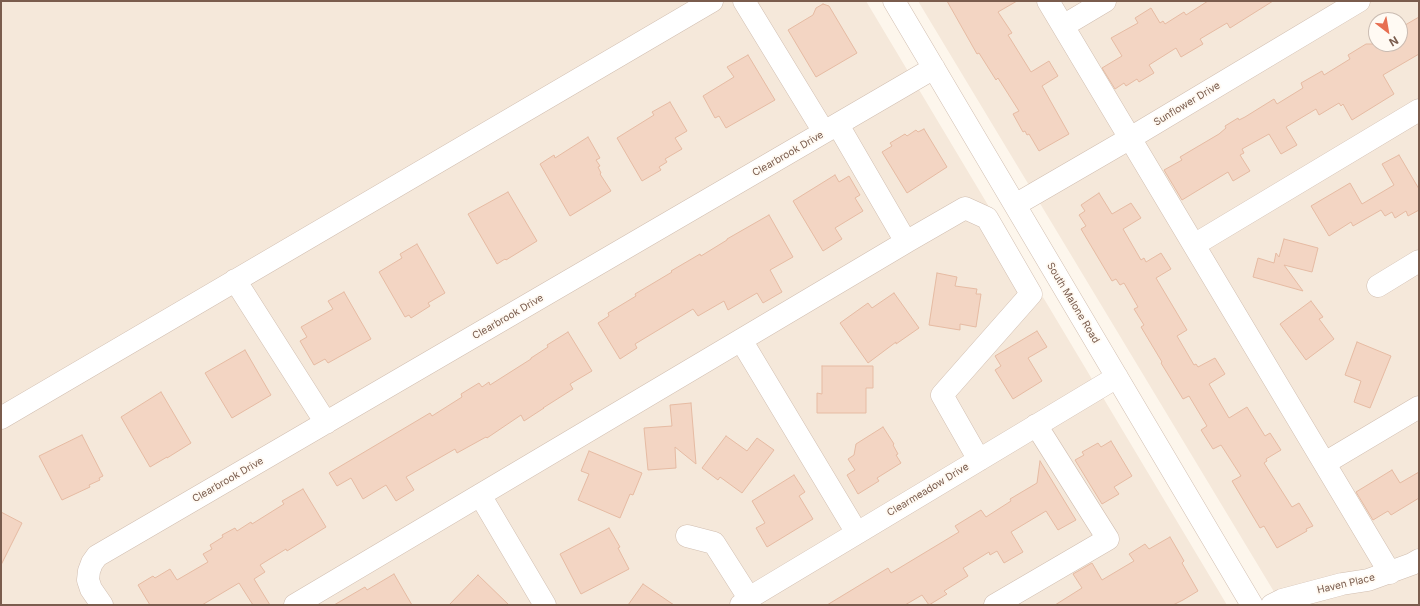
<!DOCTYPE html>
<html>
<head>
<meta charset="utf-8">
<style>
  body { margin:0 }
  #map { position:relative; width:1420px; height:606px; overflow:hidden; background:#fdf6ec; font-family:Inter,sans-serif }
  canvas { display:block }
  .frame { position:absolute; inset:0; border:2px solid #7a5c4d; pointer-events:none }
  .north { position:absolute; left:1368px; top:12px; width:40px; height:40px; box-sizing:border-box; background:#fffaf3; border:1px solid #cabbb1; border-radius:50%; rotate:149deg; font-size:11px; font-weight:700; line-height:16px; text-align:center; color:#7a5c4d }
  .north::after { content:''; display:block; margin:auto; width:14px; height:18px; background:#e76f51; clip-path:polygon(50% 0,100% 100%,50% 72%,0 100%) }
</style>
</head>
<body>
<div id="map">
<canvas width="1420" height="606"></canvas>
<div class="frame"></div>
<div class="north">N</div>
</div>
<script>
const ctx = document.querySelector('canvas').getContext('2d');
ctx.lineJoin = 'round';
function fillPath(path, color) { ctx.fillStyle = color; ctx.fill(path, 'evenodd'); }
const shape = rows => new Path2D(rows.map(r => 'M' + r).join(''));
function strokePath(path, color, width, dash) { ctx.strokeStyle = color; ctx.lineWidth = width; ctx.lineCap = dash ? 'butt' : 'round'; ctx.setLineDash(dash || []); ctx.stroke(path); }
function drawText(font, color, halo, rows, align = 'center') {
  ctx.font = font + ' Inter,sans-serif'; ctx.lineWidth = 3.5; ctx.setLineDash([]); ctx.textBaseline = 'middle'; ctx.strokeStyle = halo; ctx.fillStyle = color; for (const [text, x, y, turn = 0] of rows) {
    ctx.save(); ctx.translate(x, y); ctx.rotate((+turn || 0) * Math.PI / 180); ctx.textAlign = isNaN(turn) ? turn : align; if (halo) ctx.strokeText(text, 0, 0); ctx.fillText(text, 0, 0); ctx.restore();
  }
}
const residential = shape([
  [1,1,866,1,1227,605,1,605],
  [918,1,1419,1,1419,605,1282,605],
  [1376,20,1400,20,1400,44,1376,44]
]);
const building = shape([
  [947,1,1017,1,998,12,1012,33,1008,35,1031,72,1049,61,1058,76,1042,86,1069,134,1039,151,1029,134,1027,135,1025,131,1023,132,1013,114,1019,111,998,78,996,80,979,53,977,54,947,1],
  [1208,1,1273,1,1230,28,1227,23,1200,39,1203,44,1181,57,1176,48,1149,65,1154,73,1139,82,1137,79,1126,86,1124,83,1115,89,1102,68,1122,56,1111,38,1138,23,1135,18,1151,8,1160,23,1163,21,1165,24,1184,12,1186,15,1208,1],
  [823,4,829,6,857,53,816,77,788,30,813,15,816,8,823,4],
  [1419,17,1419,54,1383,75,1394,94,1352,120,1343,104,1341,106,1339,103,1319,115,1316,109,1286,127,1297,145,1281,154,1269,134,1242,149,1244,153,1240,155,1250,171,1233,181,1228,172,1182,200,1164,170,1182,160,1180,157,1219,134,1226,128,1225,126,1238,118,1239,120,1245,117,1274,99,1277,104,1303,88,1301,83,1322,71,1324,75,1350,59,1348,55,1366,44,1400,44,1400,28,1419,17],
  [748,55,775,100,726,128,719,116,715,118,703,96,734,77,727,67,748,55],
  [670,102,687,131,675,138,682,149,665,159,667,162,659,167,661,170,642,181,617,138,654,115,652,112,670,102],
  [924,129,947,167,907,193,882,152,892,146,890,143,905,134,907,136,916,130,918,132,924,129],
  [588,137,600,158,596,160,600,166,598,167,601,173,600,174,611,191,570,216,540,164,554,155,555,158,588,137],
  [1399,155,1419,189,1419,210,1408,216,1406,211,1395,218,1392,212,1385,216,1381,210,1353,226,1351,222,1329,236,1311,206,1350,183,1362,204,1394,185,1382,164,1399,155],
  [835,175,839,182,849,176,860,195,855,198,863,211,835,228,842,239,823,251,793,201,835,175],
  [508,192,537,241,506,260,505,259,497,264,468,214,508,192],
  [1099,193,1112,214,1131,203,1141,218,1123,229,1141,260,1144,258,1146,262,1161,253,1171,269,1156,278,1187,330,1177,336,1194,365,1196,364,1198,367,1215,358,1225,374,1209,384,1229,418,1247,407,1265,436,1270,433,1281,450,1266,459,1267,461,1264,463,1292,507,1299,503,1313,526,1306,529,1307,531,1277,548,1264,526,1260,528,1232,481,1241,476,1221,445,1213,449,1201,430,1207,426,1189,396,1183,399,1161,363,1162,362,1141,327,1144,325,1134,309,1138,307,1124,283,1120,285,1116,279,1112,281,1081,229,1086,226,1079,215,1085,211,1081,205,1099,193],
  [769,215,793,257,770,270,782,292,763,303,757,293,728,310,724,301,698,316,693,309,635,344,637,348,620,359,598,323,609,316,608,313,636,296,635,294,672,272,671,271,700,254,701,256,727,240,727,239,769,215],
  [1284,239,1318,248,1312,272,1284,265,1303,291,1253,277,1258,258,1274,263,1276,253,1279,257,1284,239],
  [417,244,445,293,428,303,430,306,411,318,409,315,405,317,379,272,402,258,400,254,417,244],
  [937,273,957,277,955,286,977,289,976,294,981,294,976,327,960,324,960,330,929,325,937,273],
  [344,292,371,339,328,363,325,359,314,365,300,341,307,337,301,327,333,309,328,301,344,292],
  [894,293,919,328,896,344,896,342,868,363,840,323,868,303,872,308,894,293],
  [1311,301,1323,317,1319,319,1334,339,1306,360,1280,324,1311,301],
  [1037,331,1047,347,1028,358,1042,381,1013,399,995,370,1001,366,995,356,1037,331],
  [568,332,592,371,570,384,573,389,543,408,544,408,524,421,521,415,487,438,486,437,457,453,455,449,406,477,414,490,396,501,386,485,363,499,351,478,337,486,329,473,430,413,432,416,462,397,461,394,479,383,482,387,489,382,490,385,531,359,531,358,548,347,547,345,568,332],
  [1357,342,1391,356,1370,408,1354,402,1361,381,1345,375,1357,342],
  [245,350,271,395,232,418,205,373,245,350],
  [822,366,873,366,873,388,866,388,866,413,817,413,817,393,822,394,822,366],
  [161,392,191,443,167,458,167,457,150,467,121,417,161,392],
  [691,403,696,464,675,447,676,468,648,470,644,428,672,426,670,405,691,403],
  [883,427,894,444,893,445,898,454,896,455,901,463,877,478,879,481,858,494,847,475,855,470,848,459,854,455,856,444,883,427],
  [82,435,103,476,99,478,100,480,89,485,90,487,62,500,39,456,82,435],
  [726,436,747,451,757,438,774,450,742,493,720,477,718,480,702,468,726,436],
  [1111,441,1132,476,1114,487,1119,494,1102,504,1075,460,1084,455,1082,452,1098,443,1101,447,1111,441],
  [589,451,642,473,633,495,630,494,620,518,578,500,589,474,581,471,589,451],
  [1040,461,1076,520,1058,530,1046,511,1011,532,1023,552,1004,563,997,551,990,555,989,552,963,568,968,576,944,591,947,594,929,605,922,595,905,605,827,605,888,568,891,573,959,532,955,526,981,510,986,517,1011,501,1010,499,1037,483,1040,461],
  [1392,470,1400,483,1419,472,1419,498,1391,515,1388,511,1373,520,1356,492,1392,470],
  [794,475,805,492,799,496,813,519,767,547,756,528,765,523,752,501,794,475],
  [303,489,326,527,287,551,286,549,260,565,265,572,254,579,270,605,253,605,239,583,202,605,150,605,138,585,153,576,155,578,170,569,177,580,208,562,203,554,212,549,210,545,223,537,222,535,235,528,237,531,251,522,252,524,284,504,282,501,303,489],
  [1,512,22,523,1,565,1,512],
  [609,528,620,547,618,548,629,569,581,594,560,554,609,528],
  [1170,537,1184,561,1182,563,1198,591,1183,600,1173,605,1055,605,1082,588,1073,574,1092,563,1102,580,1134,561,1129,554,1145,544,1149,549,1170,537],
  [394,574,412,605,334,605,365,587,367,590,394,574],
  [478,575,509,605,449,605,478,575],
  [643,584,674,605,628,605,643,584]
]);
const minor = shape([
  [744,1,824,132],
  [894,1,1252,605],
  [1048,1,1390,573],
  [1063,26,1105,1],
  [1015,205,1127,140,1359,1],
  [906,242,965,208,987,218,1031,294,942,395,979,460],
  [1194,245,1419,110],
  [235,280,326,423],
  [1378,286,1419,261],
  [741,340,857,533],
  [1,418,712,1],
  [1325,463,1419,407],
  [480,495,545,605],
  [687,536,714,543,749,598],
  [102,605,91,589,88,580,89,571,92,563,97,556,934,68],
  [295,605,906,242,838,125],
  [741,605,749,598,1117,377],
  [995,605,1108,539,1036,425],
  [1272,605,1282,600,1342,584,1368,580,1412,564,1419,560]
]);
const streetNames = [
  ["Sunflower Drive",1187,104,-31],
  ["Clearbrook Drive",788,154,-30],
  ["South Malone Road",1073,303,59],
  ["Clearbrook Drive",508,317,-30],
  ["Clearbrook Drive",228,480,-30],
  ["Clearmeadow Drive",928,490,-31],
  ["Haven Place",1346,584,-13]
];
fillPath(residential, '#f5e8da');
fillPath(building, '#f3d5c3');
strokePath(building, '#e6bba3', 1);
strokePath(minor, '#d1beb0', 23);
strokePath(minor, '#fff', 22);
drawText('10px', '#7a5c4d', '#fffaf3', streetNames);
</script>
</body>
</html>
